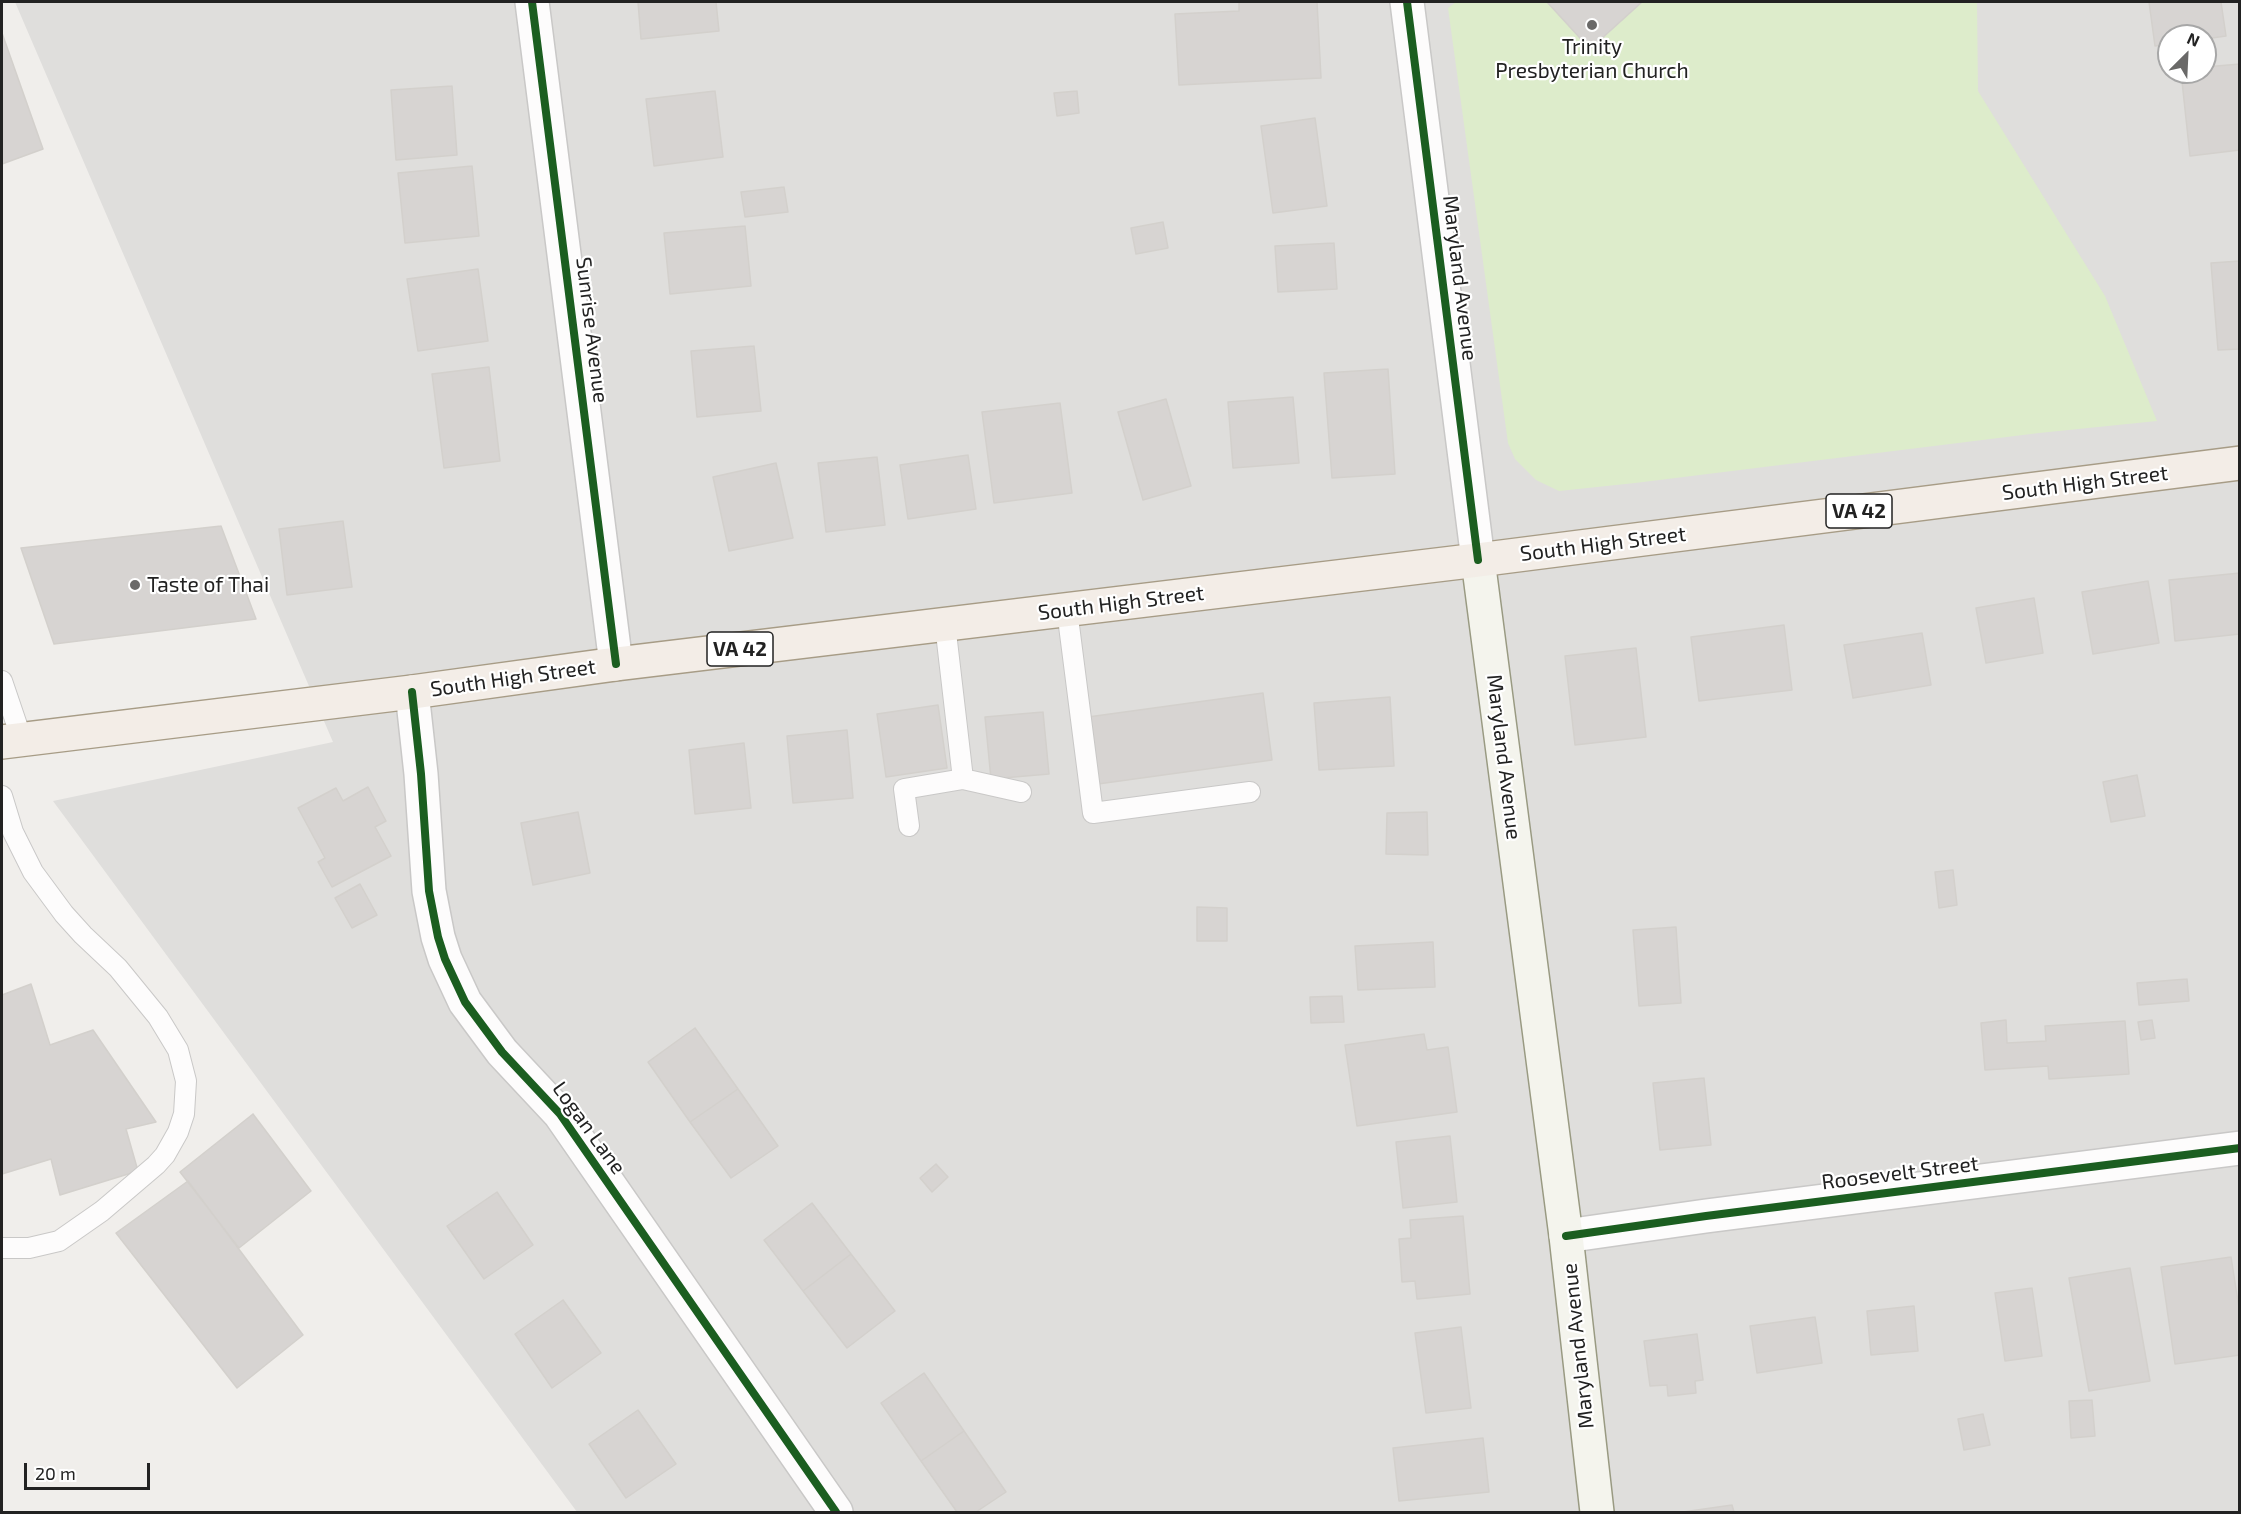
<!DOCTYPE html>
<html>
<head>
<meta charset="utf-8">
<style>
  body { margin:0 }
  #map { position:relative; width:2241px; height:1514px; overflow:hidden; background:#f0eeeb; font-family:"Exo 2",sans-serif }
  canvas { display:block }
  .frame { position:absolute; inset:0; border:3px solid #222; pointer-events:none }
  .north { position:absolute; left:2157px; top:24px; width:60px; height:60px; box-sizing:border-box; background:#fff; border:2px solid #a7a7a7; border-radius:50%; rotate:24deg; font-size:16px; font-weight:700; line-height:24px; text-align:center; color:#222 }
  .north::after { content:''; display:block; margin:auto; width:21px; height:27px; background:#6a6968; clip-path:polygon(50% 0,100% 100%,50% 72%,0 100%) }
  .scale { position:absolute; left:24px; top:1463px; width:126px; height:27px; box-sizing:border-box; border:3px solid #222; border-top:0; padding-left:8px; font-size:18px; line-height:21px; white-space:nowrap; color:#222; -webkit-text-stroke:4px #fff; paint-order:stroke }
</style>
</head>
<body>
<div id="map">
<canvas width="2241" height="1514"></canvas>
<div class="frame"></div>
<div class="north">N</div>
<div class="scale">20 m</div>
</div>
<script>
const ctx = document.querySelector('canvas').getContext('2d');
ctx.lineJoin = 'round';
function fillPath(path, color) { ctx.fillStyle = color; ctx.fill(path, 'evenodd'); }
const shape = rows => new Path2D(rows.map(r => 'M' + r).join(''));
function strokePath(path, color, width, dash) { ctx.strokeStyle = color; ctx.lineWidth = width; ctx.lineCap = dash ? 'butt' : 'round'; ctx.setLineDash(dash || []); ctx.stroke(path); }
function drawText(font, color, halo, rows, align = 'center') {
  ctx.font = font + ' "Exo 2",sans-serif'; ctx.lineWidth = 4.5; ctx.setLineDash([]); ctx.textBaseline = 'middle'; ctx.strokeStyle = halo; ctx.fillStyle = color; for (const [text, x, y, turn = 0] of rows) {
    ctx.save(); ctx.translate(x, y); ctx.rotate((+turn || 0) * Math.PI / 180); ctx.textAlign = isNaN(turn) ? turn : align; if (halo) ctx.strokeText(text, 0, 0); ctx.fillText(text, 0, 0); ctx.restore();
  }
}
const residential = shape([
  [15,2,2239,2,2239,1512,577,1512,53,801,333,742],
  [2169,36,2205,36,2205,72,2169,72]
]);
const grass = shape([
  [1456,2,1547,2,1591,49,1642,2,1977,2,1978,91,2105,296,2157,421,2039,433,1635,483,1559,491,1536,480,1515,459,1508,443,1448,8]
]);
const building = shape([
  [638,2,716,2,719,31,641,39,638,2],
  [1239,2,1317,2,1321,78,1179,85,1175,14,1239,11,1239,2],
  [1547,2,1642,2,1590,49,1547,2],
  [2149,2,2221,2,2226,36,2205,39,2205,36,2169,36,2169,44,2155,46,2149,2],
  [2,33,43,149,2,164,2,33],
  [2240,64,2240,150,2190,156,2181,72,2205,72,2205,67,2240,64],
  [452,86,457,155,396,160,391,90,452,86],
  [715,91,723,157,654,166,646,99,715,91],
  [1077,91,1079,113,1057,116,1054,93,1077,91],
  [1315,118,1327,206,1273,213,1261,126,1315,118],
  [472,166,479,236,405,243,398,173,472,166],
  [784,187,788,212,745,217,741,192,784,187],
  [1163,222,1168,248,1136,254,1131,228,1163,222],
  [745,226,751,286,670,294,664,233,745,226],
  [1334,243,1337,289,1278,292,1275,246,1334,243],
  [2240,261,2240,349,2218,350,2211,263,2240,261],
  [478,269,488,341,418,351,407,279,478,269],
  [754,346,761,411,697,417,691,351,754,346],
  [489,367,500,461,444,468,432,374,489,367],
  [1388,369,1395,474,1332,478,1324,373,1388,369],
  [1293,397,1299,463,1233,468,1228,402,1293,397],
  [1166,399,1191,486,1143,500,1118,412,1166,399],
  [1060,403,1072,493,994,503,982,412,1060,403],
  [968,455,976,509,908,519,900,465,968,455],
  [877,457,885,525,826,532,818,463,877,457],
  [776,463,793,538,729,551,713,477,776,463],
  [343,521,352,587,287,595,279,529,343,521],
  [221,526,256,619,54,644,21,548,221,526],
  [2240,573,2240,634,2175,641,2169,580,2240,573],
  [2148,581,2159,643,2093,654,2082,592,2148,581],
  [2034,598,2043,653,1986,663,1976,608,2034,598],
  [1784,625,1792,690,1699,701,1691,637,1784,625],
  [1922,633,1931,685,1853,698,1844,645,1922,633],
  [1636,648,1646,737,1575,745,1565,656,1636,648],
  [1263,693,1272,760,1098,784,1088,717,1263,693],
  [1390,697,1394,766,1319,770,1314,703,1390,697],
  [938,705,947,768,886,777,877,714,938,705],
  [1043,712,1049,774,991,779,985,717,1043,712],
  [847,730,853,798,793,803,787,736,847,730],
  [744,743,751,808,695,814,689,750,744,743],
  [2137,775,2145,816,2111,822,2103,782,2137,775],
  [368,787,386,821,375,827,391,856,332,887,318,862,325,858,298,808,336,788,343,801,368,787],
  [578,812,590,873,533,885,521,823,578,812],
  [1427,812,1428,855,1386,854,1387,813,1427,812],
  [1953,870,1957,905,1939,908,1935,872,1953,870],
  [360,884,377,915,352,928,335,898,360,884],
  [1197,907,1227,908,1227,941,1197,941,1197,907],
  [1676,927,1681,1003,1639,1006,1633,930,1676,927],
  [1433,942,1435,987,1358,990,1355,946,1433,942],
  [2187,979,2189,1001,2139,1005,2137,983,2187,979],
  [31,984,50,1045,93,1030,156,1122,126,1129,138,1171,60,1195,51,1159,2,1174,2,995,31,984],
  [1342,996,1344,1022,1311,1023,1310,997,1342,996],
  [2006,1020,2007,1043,2046,1041,2045,1026,2125,1021,2129,1074,2049,1079,2048,1066,1985,1070,1981,1023,2006,1020],
  [2152,1020,2155,1038,2141,1040,2138,1022,2152,1020],
  [695,1028,738,1089,690,1122,648,1062,695,1028],
  [1424,1034,1427,1050,1448,1047,1457,1112,1357,1126,1345,1045,1424,1034],
  [1704,1078,1711,1145,1660,1150,1653,1083,1704,1078],
  [738,1089,778,1146,731,1178,690,1122,738,1089],
  [253,1114,311,1191,239,1248,180,1172,253,1114],
  [1450,1136,1457,1202,1403,1208,1396,1142,1450,1136],
  [936,1164,948,1177,932,1192,920,1178,936,1164],
  [188,1181,303,1335,237,1388,116,1233,188,1181],
  [497,1192,533,1245,484,1279,447,1226,497,1192],
  [812,1203,851,1254,803,1291,764,1240,812,1203],
  [1463,1216,1470,1294,1417,1299,1415,1281,1402,1282,1399,1239,1411,1238,1410,1220,1463,1216],
  [851,1254,895,1311,847,1348,803,1291,851,1254],
  [2231,1257,2240,1314,2240,1355,2175,1364,2161,1267,2231,1257],
  [2130,1268,2150,1381,2089,1391,2069,1278,2130,1268],
  [2032,1288,2042,1356,2005,1361,1995,1293,2032,1288],
  [563,1300,601,1353,552,1388,515,1334,563,1300],
  [1914,1306,1918,1351,1871,1355,1867,1311,1914,1306],
  [1815,1317,1822,1363,1757,1373,1750,1326,1815,1317],
  [1461,1327,1471,1408,1426,1413,1415,1333,1461,1327],
  [1697,1334,1703,1380,1695,1381,1696,1393,1668,1396,1667,1385,1650,1386,1644,1341,1697,1334],
  [924,1373,964,1431,921,1461,881,1403,924,1373],
  [2092,1400,2095,1436,2071,1438,2069,1401,2092,1400],
  [638,1410,676,1464,626,1498,589,1444,638,1410],
  [1983,1414,1990,1445,1964,1450,1958,1419,1983,1414],
  [964,1431,1006,1492,976,1512,957,1512,921,1461,964,1431],
  [1483,1438,1489,1492,1399,1501,1393,1448,1483,1438],
  [1732,1505,1734,1512,1683,1512,1732,1505]
]);
const lane = shape([
  [1067,610,1093,813,1250,792],
  [945,624,963,779,1021,792],
  [2,681,22,740],
  [2,796,13,832,33,872,64,914,83,935,118,968,158,1017,178,1050,186,1081,184,1114,178,1132,165,1155,156,1165,102,1211,59,1241,29,1248,2,1248],
  [909,826,904,789,963,779]
]);
const street = shape([
  [532,2,616,664],
  [1407,2,1478,560],
  [412,692,421,774,429,891,438,937,445,959,465,1002,502,1052,560,1114,836,1512],
  [1566,1236,1706,1216,2240,1148]
]);
const secondary = shape([
  [1478,560,1566,1236,1597,1512]
]);
const primary = shape([
  [2,742,412,692,616,664,1478,560,2240,463]
]);
const cycleway = shape([
  [532,2,616,664],
  [1407,2,1478,560],
  [412,692,421,774,429,891,438,937,445,959,465,1002,502,1052,560,1114,836,1512],
  [1566,1236,1706,1216,2240,1148]
]);
const markers = [
  [1592,25,6,"#6a6968"],
  [135,585,6,"#6a6968"]
];
const shields = [
  [1859,511,66],
  [740,649,66]
];
const shieldNames = [
  ["VA 42",1859,511],
  ["VA 42",740,649]
];
const poiNames = [
  ["Trinity",1592,47],
  ["Presbyterian Church",1592,71],
  ["Taste of Thai",147,585,"left"]
];
const streetNames = [
  ["Maryland Avenue",1460,278,83],
  ["Sunrise Avenue",592,330,83],
  ["South High Street",2085,483,-7],
  ["South High Street",1603,544,-7],
  ["South High Street",1121,603,-7],
  ["South High Street",513,678,-8],
  ["Maryland Avenue",1504,757,83],
  ["Logan Lane",589,1128,54],
  ["Roosevelt Street",1900,1173,-7],
  ["Maryland Avenue",1578,1346,-96]
];
fillPath(residential, '#dfdedc');
fillPath(grass, '#ddeccb');
fillPath(building, '#d7d4d2');
strokePath(building, '#d3d0cc', 1.5);
strokePath(lane, '#c9c8c7', 22);
strokePath(street, '#c9c8c7', 36);
strokePath(secondary, '#999a82', 36);
strokePath(primary, '#a79c86', 36);
strokePath(lane, '#fdfcfc', 20);
strokePath(street, '#fdfcfc', 33);
strokePath(secondary, '#f4f4ed', 33);
strokePath(primary, '#f3ede7', 33);
strokePath(cycleway, '#1b5e20', 8);
for (const [x, y, r, color] of markers) { const dot = new Path2D(); dot.arc(x, y, r, 0, 2 * Math.PI); ctx.fillStyle = color; ctx.fill(dot); strokePath(dot, '#fff', 2); }
for (const [x, y, w] of shields) { const box = new Path2D(); box.roundRect(x - w / 2, y - 17, w, 34, 4.5); ctx.fillStyle = '#fff'; ctx.fill(box); strokePath(box, '#222', 1.5); }
drawText('bold 20px', '#222', null, shieldNames);
drawText('21px', '#222', '#fff', poiNames);
drawText('21px', '#222', '#fff', streetNames);
</script>
</body>
</html>
